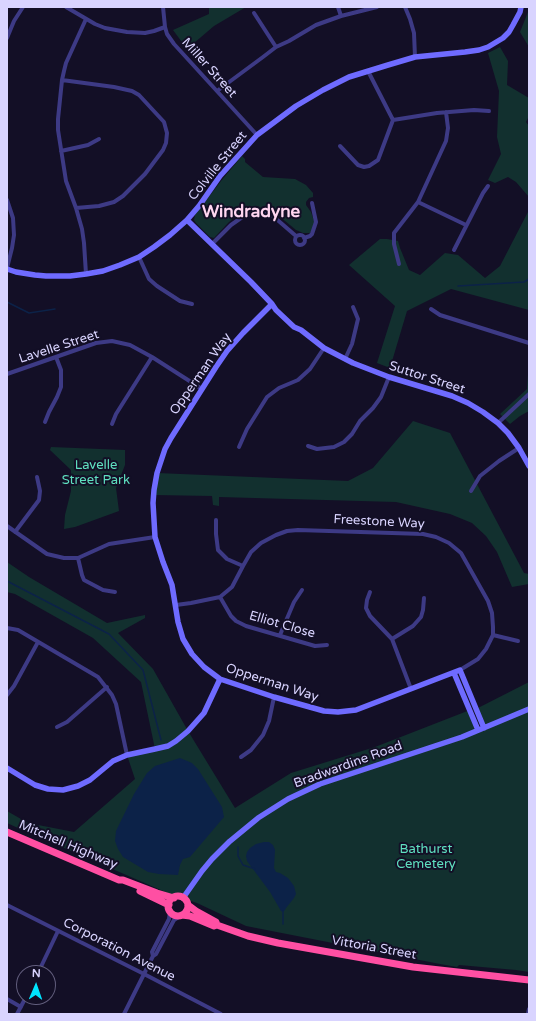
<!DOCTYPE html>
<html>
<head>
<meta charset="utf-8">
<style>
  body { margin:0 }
  #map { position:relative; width:536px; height:1021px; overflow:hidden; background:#130f26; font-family:"Varela Round",sans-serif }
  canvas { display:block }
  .frame { position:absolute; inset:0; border:8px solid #d9d4ff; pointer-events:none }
  .north { position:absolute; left:16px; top:965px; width:40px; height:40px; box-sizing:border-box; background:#130f26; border:1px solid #625e7d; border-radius:50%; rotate:2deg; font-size:11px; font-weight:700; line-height:16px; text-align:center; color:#d9d4ff }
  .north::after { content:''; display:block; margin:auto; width:14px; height:18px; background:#00e5ff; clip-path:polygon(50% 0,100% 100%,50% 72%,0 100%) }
</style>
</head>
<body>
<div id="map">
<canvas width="536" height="1021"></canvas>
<div class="frame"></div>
<div class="north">N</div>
</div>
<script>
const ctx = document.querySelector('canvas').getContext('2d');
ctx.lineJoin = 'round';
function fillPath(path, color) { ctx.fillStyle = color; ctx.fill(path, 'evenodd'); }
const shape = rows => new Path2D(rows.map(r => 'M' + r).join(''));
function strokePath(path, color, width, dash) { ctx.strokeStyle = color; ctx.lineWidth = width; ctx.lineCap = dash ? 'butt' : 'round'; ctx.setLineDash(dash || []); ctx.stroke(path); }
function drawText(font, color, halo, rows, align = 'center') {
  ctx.font = font + ' "Varela Round",sans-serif'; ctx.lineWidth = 4; ctx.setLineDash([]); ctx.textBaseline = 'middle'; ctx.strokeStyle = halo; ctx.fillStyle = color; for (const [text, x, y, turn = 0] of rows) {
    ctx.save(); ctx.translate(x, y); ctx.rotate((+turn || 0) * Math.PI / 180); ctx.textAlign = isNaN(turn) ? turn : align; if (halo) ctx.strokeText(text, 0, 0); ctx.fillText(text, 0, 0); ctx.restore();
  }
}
const green = shape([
  [209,7,246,7,214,26,187,49,173,30,209,14],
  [528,12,529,13,529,47,520,32],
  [500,47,508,61,507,85,529,98,529,116,526,122,529,126,529,177,528,180,529,180,529,197,516,182,508,177,495,183,488,180,501,154,497,137,499,91,488,53],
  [242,156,245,159,245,162,263,177,295,179,306,185,313,193,313,197,309,198,306,202,306,205,311,212,314,221,314,225,312,231,310,233,303,233,296,230,279,216,274,213,265,210,252,210,238,215,229,222,214,238,210,237,196,223,194,220,195,215,221,181],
  [529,210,529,310,451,289,407,311,390,368,377,363,395,306,349,265,380,239,387,239,398,241,400,248,409,270,420,275,445,253,458,255,485,278,500,266],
  [529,359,529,411,520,416,510,424,500,414,527,389],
  [413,421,450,433,524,573,529,574,529,584,512,587,497,552,486,536,472,523,450,514,396,502,219,497,219,506,213,505,212,496,154,495,157,473,348,481,373,468],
  [51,447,125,450,125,465,116,488,119,511,75,527,64,529,65,515,71,491,71,470,50,450],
  [7,562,29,577,107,623,145,615,145,618,118,633,153,669,188,731,235,808,291,773,375,747,470,710,478,730,484,728,476,709,529,682,529,972,516,970,459,965,457,967,440,964,246,926,197,903,170,894,18,828,7,823,7,811,28,823,74,832,135,779,127,755,155,749,141,682,93,638,15,594,7,592]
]);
const water = shape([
  [180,758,192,763,198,769,222,807,224,817,190,857,183,859,180,865,178,875,159,874,148,872,123,857,118,849,115,841,116,831,134,794,147,773,155,766],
  [264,842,269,842,273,845,275,850,274,868,276,872,280,873,288,878,294,886,296,894,294,898,286,908,285,910,283,912,281,911,270,892,247,861,246,856,247,852,250,848,256,844]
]);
const stream = shape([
  [458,286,524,282,529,279],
  [7,302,29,313,55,309],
  [7,581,109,634,143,670,161,740],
  [238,847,238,856,243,865,255,869],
  [283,924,283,911]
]);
const street = shape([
  [66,7,95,24,105,28,127,32,145,33,154,31,165,27],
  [163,7,165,27,167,34,174,44,257,135],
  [338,7,341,16],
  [405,7,410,19,414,33,415,57],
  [254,13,276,47],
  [7,38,14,21,23,7],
  [62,80,114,87,132,91,139,95,164,122,167,133,166,143,163,150,145,174,123,196,114,202,99,206,76,208],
  [217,91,263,57,276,47,289,41,316,25,341,16,377,7],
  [393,120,437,113,474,110,489,111],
  [340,146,358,165,364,167,369,166,378,160,393,120,368,71],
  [61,151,88,145,99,139],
  [7,200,13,218,14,235,12,248,7,268],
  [418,202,466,225],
  '295 240a5 5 0 1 1 10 0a5 5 0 1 1-10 0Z',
  [304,238,310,236,312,234,316,222,312,203],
  [212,244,231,225,241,218,246,215,258,213,264,213,274,217,296,236],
  [454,250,483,193,488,186],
  [139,257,149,279,157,286,180,301,192,304],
  [399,264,394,244,394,233,418,202,446,141,448,128,446,112],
  [86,274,84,243,82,229,76,208,66,181,58,130,58,119,62,80,64,71,66,63,86,19],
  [431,309,440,315,529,343],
  [345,359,352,344,358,319,353,307],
  [7,374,96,343,112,341,130,345,152,357,202,389],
  [45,422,49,412,57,397,61,387,61,370,56,357],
  [498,423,529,394],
  [112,424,116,414,152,357],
  [308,446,317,449,334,447,344,442,352,434,360,421,373,408,381,397,389,377],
  [239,447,247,429,267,397,279,388,298,380,310,369,324,348],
  [471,491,480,476,499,461,519,448],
  [216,520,216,534,218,550,227,559,243,566],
  [7,526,47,554,64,558,78,558,109,544,155,537],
  [15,532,39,500,40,491,37,477],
  [78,558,82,575,84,580,103,590,115,592],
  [370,592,367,600,366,608,370,616,392,639,411,689],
  [220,597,231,616,236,621,246,626,315,646,327,645],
  [176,605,191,603,220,597,232,587,243,566,251,552,261,543,276,535,287,531,298,530,423,534,436,537,449,543,461,553,488,601,492,613,493,627,493,635,486,649,478,659,460,670],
  [7,628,18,630,98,677,112,695,116,704,127,755],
  [280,635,294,602,302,590],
  [493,635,518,641],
  [392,639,413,626,421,617,423,610,424,598],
  [7,695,14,686,38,642],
  [57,727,67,722,107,687],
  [241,757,251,750,263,735,269,721,274,697],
  [7,905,144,974,221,1014],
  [153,956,152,952,169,919,170,911],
  [38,973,58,931],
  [7,999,21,1007],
  [17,1014,26,997],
  [124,1014,153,956,156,954,174,920,180,916],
  [528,1014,529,1009]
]);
const secondary = shape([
  [187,220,251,282,272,304,276,310,294,327,301,330,324,348,353,363,389,377,452,396,468,403,483,412,498,423,508,433,519,448,529,466],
  [7,269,16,272,35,275,46,276,70,276,86,274,103,271,120,265,139,257,154,247,170,235,187,220,199,206,220,176,257,135,296,106,323,90,349,77,388,65,415,57,465,52,479,50,488,47,503,38,509,32,513,25,520,12,521,7],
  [272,304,243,333,227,351,216,367,171,438,165,449,157,473,154,490,153,503,155,537,163,562,172,585,178,622,183,639,192,654,204,667,220,679,274,697,324,711,338,712,356,710,460,670,484,728],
  [454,673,478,730],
  [7,768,35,785,48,789,63,790,78,786,90,780,113,761,127,755,155,749,168,746,176,741,188,731,204,713,220,679],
  [183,898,202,871,212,859,230,841,258,818,288,799,320,784,462,737,529,709]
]);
const highway = shape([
  [7,832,119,880,123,880,157,893,174,898],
  [140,891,169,905],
  '168 906a10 10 0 1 1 20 0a10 10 0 1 1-20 0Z',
  [188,905,196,911,216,922,217,925],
  [182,915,190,916,214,926,217,925,248,936,278,943,413,967,529,980]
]);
const streetNames = [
  ["Miller Street",209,68,48],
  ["Colville Street",218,166,-51],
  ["Lavelle Street",59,347,-18],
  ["Opperman Way",201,374,-55],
  ["Suttor Street",427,378,18],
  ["Freestone Way",379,522,3],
  ["Elliot Close",282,625,16],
  ["Opperman Way",272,683,18],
  ["Bradwardine Road",348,765,-20],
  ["Mitchell Highway",68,845,23],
  ["Vittoria Street",374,948,10],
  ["Corporation Avenue",119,950,27]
];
const parkNames = [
  ["Lavelle",96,466],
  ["Street Park",96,481],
  ["Bathurst",426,850],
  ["Cemetery",426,865]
];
const districtNames = [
  ["Windradyne",251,213]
];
fillPath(green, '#12302f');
fillPath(water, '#0c2248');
strokePath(stream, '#0c2248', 1.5);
strokePath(street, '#3d3a85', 4);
strokePath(secondary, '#6f6bff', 5.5);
strokePath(highway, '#ff4fa3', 7);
drawText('13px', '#d9d4ff', '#130f26', streetNames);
drawText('13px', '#5fe0c0', '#130f26', parkNames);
drawText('bold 17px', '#ffd6f0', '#130f26', districtNames);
</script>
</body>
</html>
